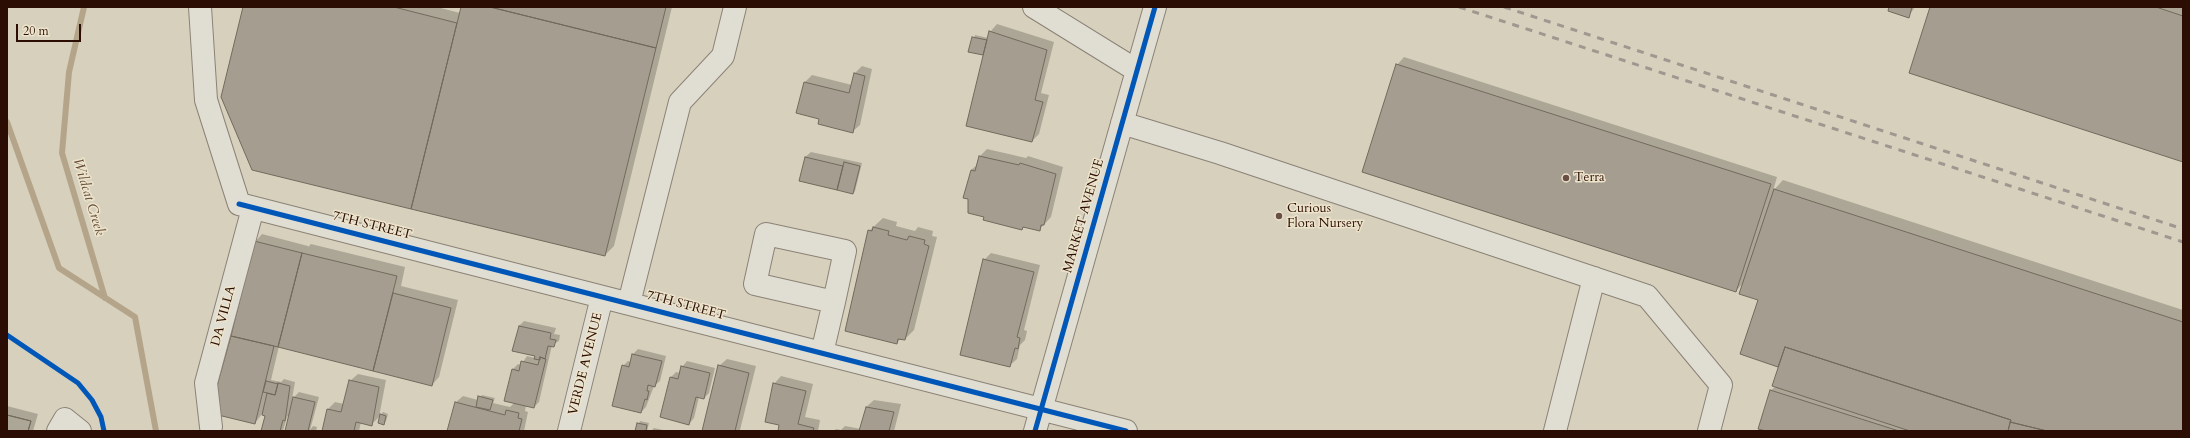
<!DOCTYPE html>
<html>
<head>
<meta charset="utf-8">
<style>
  body { margin:0 }
  #map { position:relative; width:2190px; height:438px; overflow:hidden; background:#d7d0bc; font-family:Cardo,serif }
  canvas { display:block }
  .frame { position:absolute; inset:0; border:8px solid #2c0d03; pointer-events:none }
  .scale { position:absolute; left:16px; top:24px; width:65px; height:18px; box-sizing:border-box; border:2px solid #2c0d03; border-top:0; padding-left:5px; font-size:12px; line-height:14px; white-space:nowrap; color:#2c0d03; -webkit-text-stroke:3px #ede4cc; paint-order:stroke }
</style>
</head>
<body>
<div id="map">
<canvas width="2190" height="438"></canvas>
<div class="frame"></div>
<div class="scale">20 m</div>
</div>
<script>
const ctx = document.querySelector('canvas').getContext('2d');
ctx.lineJoin = 'round';
function fillPath(path, color) { ctx.fillStyle = color; ctx.fill(path, 'evenodd'); }
const shape = rows => new Path2D(rows.map(r => 'M' + r).join(''));
function strokePath(path, color, width, dash) { ctx.strokeStyle = color; ctx.lineWidth = width; ctx.lineCap = dash ? 'butt' : 'round'; ctx.setLineDash(dash || []); ctx.stroke(path); }
function drawText(font, color, halo, rows, align = 'center') {
  ctx.font = font + ' Cardo,serif'; ctx.lineWidth = 3; ctx.setLineDash([]); ctx.textBaseline = 'middle'; ctx.strokeStyle = halo; ctx.fillStyle = color; for (const [text, x, y, turn = 0] of rows) {
    ctx.save(); ctx.translate(x, y); ctx.rotate((+turn || 0) * Math.PI / 180); ctx.textAlign = isNaN(turn) ? turn : align; if (halo) ctx.strokeText(text, 0, 0); ctx.fillText(text, 0, 0); ctx.restore();
  }
}
const shadow = shape([
  [244,7,437,7,460,13,462,7,672,7,614,246,605,255,252,169],
  [1890,7,1915,7,1908,17],
  [1931,7,2183,7,2183,161],
  [997,24,1054,42,1041,93,1049,95,1039,134,1032,141,984,55,970,51,975,35,988,38,990,32],
  [1404,57,1777,177,1773,191,1783,180,2183,310,2183,431,1769,431,1759,428,1771,390,1775,387,1779,366,1742,354,1759,299,1744,282,1736,291,1397,65],
  [862,66,872,69,860,125,852,132,820,118,805,82,812,75,852,85,854,74],
  [987,149,1026,158,1028,156,1063,167,1051,217,1039,230,1025,226,1022,229,985,216,971,170,978,164,980,156],
  [811,152,862,163,855,191,853,193,805,157],
  [883,218,897,222,896,226,915,231,918,227,933,231,932,236,937,237,914,330,905,339,901,338,897,343,869,231],
  [262,234,308,246,308,247,311,244,405,267,401,286,458,300,439,377,432,385,279,346,271,380,281,382,284,379,295,382,292,399,299,392,319,397,310,430,313,426,317,427,316,431,286,431,290,414,287,417,283,431,262,431,266,415,262,414,255,423,216,394,255,242],
  [991,253,1040,265,1024,330,1027,331,1025,340,1020,345,1017,359,1009,366,984,260],
  [524,321,556,328,554,334,560,335,559,341,552,345,539,402,534,407,526,405,525,411,528,412,524,431,448,431,455,403,463,396,478,400,482,395,495,398,493,403,510,407,514,403,513,369,518,364,521,365,527,356,535,358,536,355,513,350,519,326],
  [638,349,666,356,660,381,654,386,646,407,641,412,623,366,628,361,632,362,633,354],
  [727,359,756,366,740,430,706,431,719,366],
  [687,361,715,368,709,393,704,398,699,397,694,418,689,424,671,377,676,372,680,373,682,367],
  [358,374,386,380,379,417,383,412,388,414,386,421,384,424,380,416,371,425,361,422,359,431,322,431,328,409,335,402,344,404,350,381],
  [781,376,813,384,805,417,820,420,818,431,779,431,781,424,774,384],
  [874,400,901,404,894,431,834,431,836,429,841,430,845,426,861,429,866,407],
  [7,406,38,414,33,431,7,431],
  [640,421,649,423,647,431,636,431],
  [654,428,663,430,663,431,651,431]
]);
const stream = shape([
  [84,7,69,72,62,153,105,298],
  [7,122,59,268,135,317,156,431]
]);
const building = shape([
  [243,7,394,7,457,23,411,209,252,170,221,97,243,7],
  [461,7,490,7,656,48,605,256,411,209,461,7],
  [490,7,666,7,656,48,490,7],
  [1889,7,1912,7,1909,18,1888,11,1889,7],
  [1930,7,2156,7,2183,16,2183,162,1909,73,1930,7],
  [989,31,1047,50,1035,100,1043,102,1032,142,966,126,989,31],
  [972,37,987,40,983,55,968,52,972,37],
  [1396,64,1771,184,1736,292,1362,172,1396,64],
  [854,73,865,76,853,133,818,124,819,119,796,113,804,82,849,93,854,73],
  [979,156,1019,165,1020,163,1056,174,1044,225,1041,225,1040,231,1023,227,1022,230,983,220,984,217,968,213,968,199,963,198,971,170,975,171,979,156],
  [805,157,843,166,837,190,799,181,805,157],
  [844,162,860,166,853,194,837,190,844,162],
  [1774,189,2183,322,2183,431,2047,431,2010,422,2011,420,1785,347,1778,367,1740,354,1758,300,1739,294,1774,189],
  [873,227,889,231,888,235,907,240,909,236,925,240,924,244,929,246,905,340,898,339,897,344,845,331,868,230,872,231,873,227],
  [254,241,302,253,278,347,231,336,254,241],
  [302,253,397,276,373,371,278,347,302,253],
  [983,259,1034,272,1017,337,1020,338,1018,349,1015,348,1010,367,960,355,983,259],
  [393,293,451,308,432,386,373,371,393,293],
  [519,326,551,333,550,339,556,340,554,347,548,346,545,359,540,357,540,360,534,359,535,356,512,351,519,326],
  [231,336,274,346,255,424,218,415,215,393,231,336],
  [1785,347,2011,420,2008,431,1910,431,1772,386,1785,347],
  [632,354,662,361,655,387,648,385,647,391,649,391,647,400,645,399,641,413,612,406,622,365,629,367,632,354],
  [540,357,546,359,534,408,504,401,512,369,519,371,521,361,538,365,540,357],
  [718,365,749,373,735,431,702,431,718,365],
  [681,366,710,373,704,399,696,397,689,425,660,417,670,377,678,379,681,366],
  [349,380,379,387,372,426,356,422,354,431,322,431,327,409,341,412,349,380],
  [266,381,278,384,275,395,263,392,266,381],
  [278,383,290,386,285,421,283,420,280,431,261,431,265,416,262,415,267,393,275,395,278,383],
  [773,383,806,391,798,424,814,428,813,431,778,431,779,425,765,422,773,383],
  [1770,390,1899,431,1766,431,1758,429,1770,390],
  [478,396,493,400,490,410,476,407,478,396],
  [293,397,315,402,308,431,285,431,293,397],
  [455,402,505,415,506,410,519,413,518,418,522,419,519,431,447,431,455,402],
  [866,407,894,412,889,431,859,431,866,407],
  [380,414,386,416,384,425,378,423,380,414],
  [7,415,31,421,28,431,7,431,7,415],
  [7,415,31,421,28,431,7,431,7,415],
  [2010,422,2047,431,2008,431,2010,422],
  [637,423,647,425,646,431,635,431,637,423]
]);
const minor = shape([
  [200,7,206,100,239,204,1126,431],
  [1034,7,1136,70],
  [1122,123,1220,153,1647,296,1721,385,1709,431],
  [629,303,680,102,723,56,735,7],
  [822,353,834,302,845,251,766,234,755,284,834,302],
  [211,427,206,383,253,208],
  [58,431,65,419,80,431],
  [569,431,602,297],
  [1035,431,1155,7],
  [1555,431,1594,278]
]);
const rail = shape([
  [1459,7,2183,242],
  [1504,7,2183,229]
]);
const cycleway = shape([
  [239,204,1126,431],
  [7,335,78,383,92,400,101,417,104,431],
  [1035,431,1155,7]
]);
const markers = [
  [1566,178,4,"#685144"],
  [1279,216,4,"#685144"]
];
const poiNames = [
  ["Terra",1574,178],
  ["Curious",1287,209],
  ["Flora Nursery",1287,224]
];
const streetNames = [
  ["MARKET AVENUE",1084,216,-74],
  ["7TH STREET",372,226,14],
  ["7TH STREET",686,306,15],
  ["DA VILLA",224,316,-75],
  ["VERDE AVENUE",586,364,-76]
];
const waterNames = [
  ["Wildcat Creek",88,197,73]
];
fillPath(shadow, '#0003');
strokePath(stream, '#b4a58a', 6);
fillPath(building, '#a59e90');
strokePath(building, '#72695d', 1);
strokePath(minor, '#8b8276', 24);
strokePath(minor, '#e0ddd3', 22);
strokePath(rail, '#9e9890', 3, [7, 7]);
strokePath(cycleway, '#0057b8', 5);
for (const [x, y, r, color] of markers) { const dot = new Path2D(); dot.arc(x, y, r, 0, 2 * Math.PI); ctx.fillStyle = color; ctx.fill(dot); strokePath(dot, '#ede4cc', 1.5); }
drawText('13px', '#2c0d03', '#ede4cc', poiNames, 'left');
drawText('13px', '#2c0d03', '#ede4cc', streetNames);
drawText('italic 14px', '#624936', '#ede4cc', waterNames);
</script>
</body>
</html>
